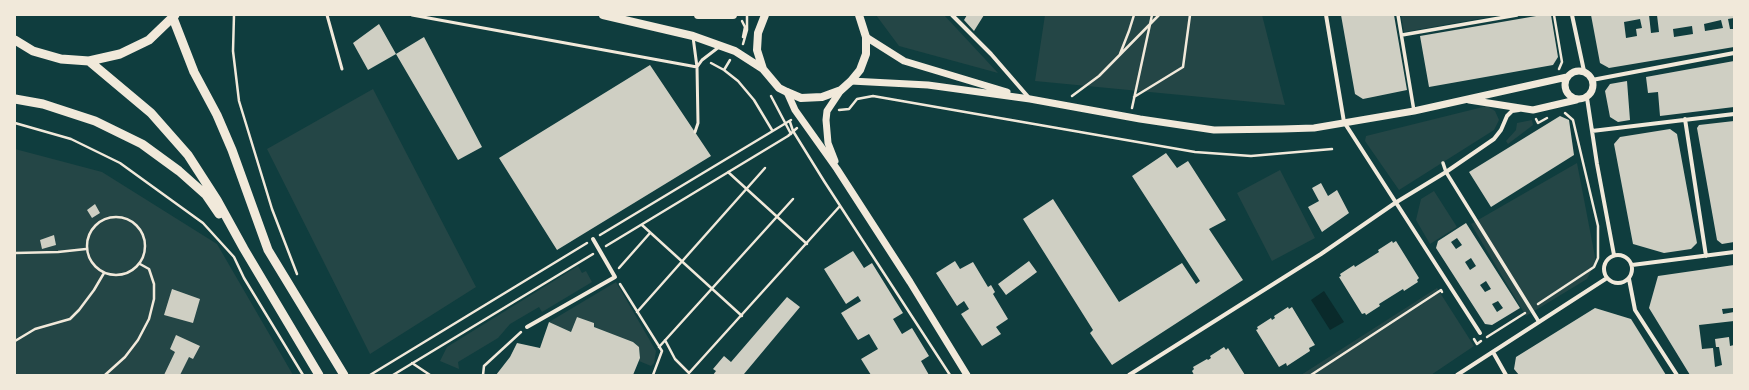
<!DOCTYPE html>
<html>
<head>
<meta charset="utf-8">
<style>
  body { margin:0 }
  #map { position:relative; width:1749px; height:390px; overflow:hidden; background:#0f3d3e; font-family:"Space Grotesk",sans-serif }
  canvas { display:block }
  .frame { position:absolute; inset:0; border:16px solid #f1e9da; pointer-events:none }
</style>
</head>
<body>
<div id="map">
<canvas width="1749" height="390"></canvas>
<div class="frame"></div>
</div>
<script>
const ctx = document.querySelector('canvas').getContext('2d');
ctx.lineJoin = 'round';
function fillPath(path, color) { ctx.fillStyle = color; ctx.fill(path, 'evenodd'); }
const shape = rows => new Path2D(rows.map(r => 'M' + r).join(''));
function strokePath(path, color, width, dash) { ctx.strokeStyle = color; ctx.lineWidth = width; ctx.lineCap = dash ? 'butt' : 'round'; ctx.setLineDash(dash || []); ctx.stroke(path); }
const green = shape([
  [876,15,944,15,998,73,899,46],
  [1045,15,1262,15,1285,105,1035,81],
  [1401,15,1500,15,1404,32],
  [373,89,476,287,370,354,267,149],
  [1487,106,1495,111,1499,120,1494,130,1399,190,1365,141,1366,136],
  [1532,120,1533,125,1508,144,1506,141,1516,130,1517,123],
  [15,149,102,172,217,244,293,375,15,375],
  [1577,163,1596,262,1587,279,1526,316,1471,224],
  [1280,170,1315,238,1272,261,1237,193],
  [1434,191,1457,227,1430,244,1416,220,1421,199],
  [578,266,582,273,586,271,592,282,542,312,539,307,510,324,498,338,458,362,459,369,440,361,447,347],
  [616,282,656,351,654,363,651,366,639,361,640,358,639,347,633,342,594,327,594,323,577,317,571,332,549,322],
  [1437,288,1474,346,1431,375,1301,375]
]);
const water = shape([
  [1324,291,1344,322,1330,330,1311,300]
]);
const building = shape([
  [967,15,984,15,974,31,964,20],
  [1341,15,1394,15,1407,90,1363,99,1355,94],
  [1542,15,1551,15,1558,57,1553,65,1429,87,1420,36],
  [1591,15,1649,15,1651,33,1659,32,1657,15,1734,15,1734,18,1728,19,1730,29,1734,29,1734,47,1609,68,1600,63],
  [1640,19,1642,28,1636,29,1637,36,1626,38,1624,22],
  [1721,20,1723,28,1705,31,1704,24],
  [1692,26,1693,34,1674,37,1673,29],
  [379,24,396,54,368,70,353,43],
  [424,37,482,147,458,160,396,54],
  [1734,61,1734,107,1660,116,1658,92,1648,93,1646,77],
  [650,65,711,156,557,250,499,158],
  [1627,81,1630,120,1618,122,1610,117,1605,91,1610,84],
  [1560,116,1569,120,1574,155,1491,207,1469,172],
  [1734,121,1734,242,1722,244,1717,240,1697,128,1699,125],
  [1670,129,1677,134,1697,243,1691,249,1664,253,1633,244,1614,144,1620,137],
  [1166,153,1177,168,1188,161,1226,220,1209,229,1243,280,1112,365,1090,333,1093,330,1023,219,1053,199,1119,302,1182,263,1196,284,1200,281,1132,176],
  [1321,183,1328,196,1337,190,1349,213,1322,232,1308,207,1319,201,1312,188],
  [95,204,100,213,92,218,87,210],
  [1466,223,1520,308,1492,325,1485,324,1436,248,1438,241],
  [1457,238,1462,245,1456,249,1451,242],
  [1471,258,1476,266,1470,270,1465,262],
  [1486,281,1491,289,1485,292,1480,285],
  [1498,301,1503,308,1497,312,1492,304],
  [54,235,56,245,42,249,40,240],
  [1392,241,1393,243,1396,241,1419,278,1417,280,1418,282,1404,291,1403,289,1379,304,1380,306,1366,315,1365,313,1362,314,1339,277,1341,276,1340,274,1354,265,1355,267,1379,252,1378,250],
  [853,251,864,268,872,263,903,313,893,319,902,334,912,328,929,356,921,361,929,375,871,375,861,359,878,349,869,334,858,340,841,313,861,301,858,296,846,304,824,269],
  [955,261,960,269,973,262,988,287,991,285,995,292,993,294,1008,319,996,327,1001,334,982,346,961,314,969,309,964,301,957,306,936,273],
  [1029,261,1037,272,1006,295,998,284],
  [1734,265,1734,305,1733,308,1722,309,1723,314,1734,312,1734,321,1699,325,1702,349,1713,348,1715,367,1722,365,1719,347,1716,347,1715,339,1729,337,1730,346,1734,345,1734,375,1690,375,1649,308,1658,276],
  [172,289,200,299,193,323,164,315],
  [787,297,800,307,744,374,746,375,713,375,716,371,713,369,724,356,731,362],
  [1288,307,1289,309,1292,307,1315,345,1309,348,1310,351,1287,366,1286,363,1279,367,1256,330,1258,329,1257,327,1271,318,1272,320,1275,318,1274,316],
  [1595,308,1631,319,1666,375,1519,375,1514,369,1516,357],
  [577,317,594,323,594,327,633,342,639,347,640,358,633,375,496,375,510,357,517,343,540,348,549,322,571,332],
  [176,335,200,346,193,359,189,357,180,375,164,375,175,352,170,349],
  [1224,347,1226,350,1228,348,1245,375,1194,375,1192,371,1194,369,1193,367,1207,359,1208,360,1211,358,1210,356]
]);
const path = shape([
  [234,15,233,51,239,101,272,209,297,274],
  [1554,15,1562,62,1559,69],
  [742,21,745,27,743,37],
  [743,44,747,30,747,15],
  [1120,54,1129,31,1134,15],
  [711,63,724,70,738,81,754,100,772,130],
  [724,70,730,60],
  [771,96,791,134],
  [1072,96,1099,76,1159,15],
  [1134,97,1183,67,1190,15],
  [1132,108,1152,15],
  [839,110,849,109,857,99,873,96,1195,152,1251,156,1332,149],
  [1536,119,1538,123,1547,118],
  [790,122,793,131,824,181,950,375],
  [15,123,71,139,120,163,203,223,234,257,244,278,303,375],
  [728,172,807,244],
  '87 246a29 29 0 1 1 58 0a29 29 0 1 1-58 0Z',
  [642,225,742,316],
  [600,235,791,120],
  [606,246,788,136,797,128],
  [15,253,58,252,86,249],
  [619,268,650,233],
  [620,284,662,351,653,375],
  [1538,304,1594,267,1598,258,1598,226,1573,120,1565,113],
  [637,312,765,168],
  [1487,337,1525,313],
  [1474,339,1477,344,1481,341],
  [665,340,675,359,689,373,840,206],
  [15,341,35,329,70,319,79,310,94,290,104,273],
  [659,347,793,199],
  [412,363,430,375],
  [105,375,125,357,138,340,149,319,154,299,154,284,149,269,140,264],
  [370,375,587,243],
  [393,375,593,254],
  [483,375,484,366,521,332],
  [1311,375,1441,290,1442,292]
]);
const service = shape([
  [327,15,342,69],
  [412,15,697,67,698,123,695,132],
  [693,37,697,67],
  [697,67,702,60,719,47]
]);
const pedestrian = shape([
  [1398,15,1414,111],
  [1402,35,1517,15],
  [1443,163,1446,172,1539,322]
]);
const minor = shape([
  [952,15,991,54,1030,99],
  [1326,15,1344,122,1480,333],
  [1572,15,1584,71],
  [1592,80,1734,53],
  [1587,98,1597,164,1614,255],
  [1685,119,1706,256],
  [1592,131,1734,114],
  '1604 269a14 14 0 1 1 28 0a14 14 0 1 1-28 0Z',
  [1632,265,1734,252],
  [1629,279,1635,310,1677,375],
  [527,327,615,277,593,239],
  [1493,352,1506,375],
  [1129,375,1321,254,1395,203,1446,172,1494,139,1501,130,1507,116,1512,111,1519,110],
  [1457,375,1607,278]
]);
const tertiary = shape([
  [866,37,904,61,1007,92],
  '1565 85a14 14 0 1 1 28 0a14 14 0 1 1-28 0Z',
  [851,81,928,85,1030,99,1140,119,1214,130,1282,129,1314,128,1414,111,1567,77],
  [787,92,795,110,837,169,910,282,967,375],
  [1469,100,1533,110,1576,100],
  [835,161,828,143,826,120,827,111,841,90]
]);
const secondary = shape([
  [603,15,693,36,735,51,763,69],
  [698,15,733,15],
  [765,15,758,33,757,50,763,69,779,88,787,92,801,98,822,97,841,90,851,81,860,70,866,54,866,37,859,15]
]);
const primary = shape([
  [173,18,194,72,217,115,232,150,268,250,344,375],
  [15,40,33,51,61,59,89,61,120,54,149,40,175,15],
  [89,61,151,113,188,155,217,200,244,249,319,375],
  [15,99,43,104,95,121,142,144,179,171,206,195,219,214]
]);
fillPath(green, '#244646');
fillPath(water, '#0a2a2b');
fillPath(building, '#cfcfc3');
strokePath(path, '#f1e9da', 2.5);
strokePath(service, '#f1e9da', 3);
strokePath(pedestrian, '#f1e9da', 3.5);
strokePath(minor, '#f1e9da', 4);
strokePath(tertiary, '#f1e9da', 7);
strokePath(secondary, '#f1e9da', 8);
strokePath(primary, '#f1e9da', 9);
</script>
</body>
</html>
